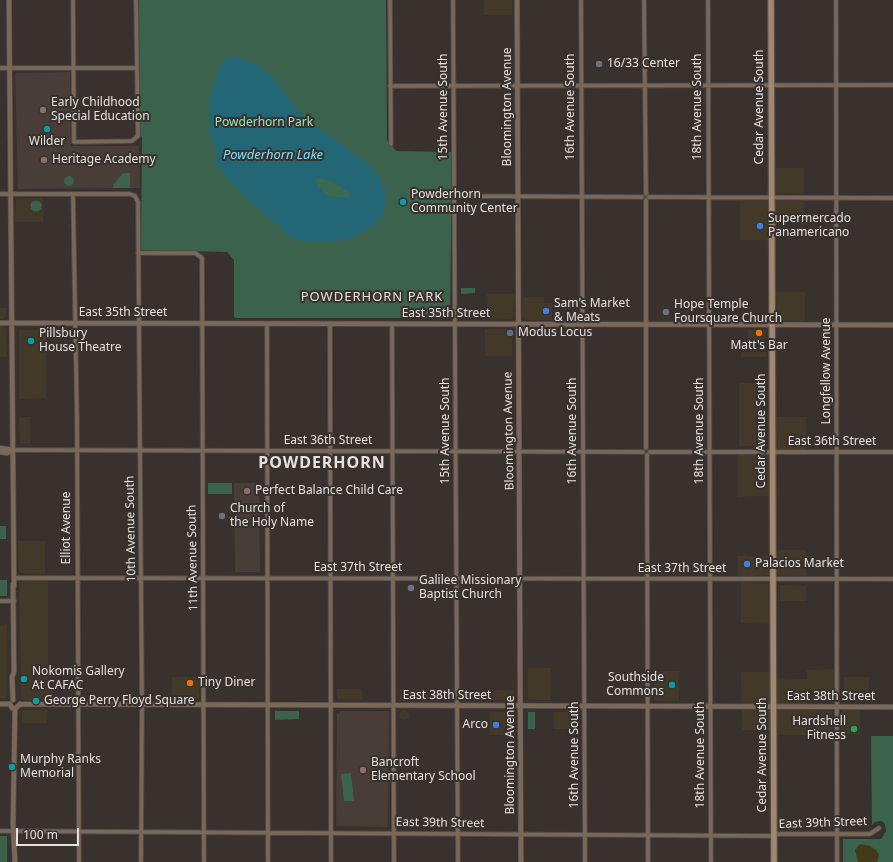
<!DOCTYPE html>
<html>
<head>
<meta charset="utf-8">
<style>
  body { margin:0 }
  #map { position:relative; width:893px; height:862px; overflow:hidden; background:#38312e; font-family:"Noto Sans",sans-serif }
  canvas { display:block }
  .scale { position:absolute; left:16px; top:828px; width:63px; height:18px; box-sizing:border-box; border:2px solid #e5e1df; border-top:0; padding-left:5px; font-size:12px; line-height:14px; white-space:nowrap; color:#e5e1df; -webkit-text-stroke:3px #38312e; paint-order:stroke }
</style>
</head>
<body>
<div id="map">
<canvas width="893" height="862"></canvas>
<div class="scale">100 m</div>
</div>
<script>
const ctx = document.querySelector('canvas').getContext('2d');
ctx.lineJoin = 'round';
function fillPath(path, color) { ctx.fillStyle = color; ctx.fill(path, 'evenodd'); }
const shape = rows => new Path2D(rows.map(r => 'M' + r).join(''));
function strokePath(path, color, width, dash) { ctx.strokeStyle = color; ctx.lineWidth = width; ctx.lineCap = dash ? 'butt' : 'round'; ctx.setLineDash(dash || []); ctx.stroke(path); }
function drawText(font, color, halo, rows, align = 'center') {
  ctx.font = font + ' "Noto Sans",sans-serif'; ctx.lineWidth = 4; ctx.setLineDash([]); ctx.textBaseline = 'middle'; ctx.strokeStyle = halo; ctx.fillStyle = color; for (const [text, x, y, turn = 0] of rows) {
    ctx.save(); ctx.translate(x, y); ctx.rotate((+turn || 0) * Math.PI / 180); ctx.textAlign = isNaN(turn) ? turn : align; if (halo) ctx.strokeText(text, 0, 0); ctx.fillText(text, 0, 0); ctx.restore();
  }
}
const commercial = shape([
  [484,0,512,0,512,15,484,15],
  [776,168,804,168,804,194,776,193],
  [43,198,43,222,15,222,16,199],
  [740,200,767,201,768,240,740,240],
  [777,201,804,201,804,215,775,215,775,204],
  [776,292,805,292,805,321,777,320],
  [487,294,515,294,513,319,486,320],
  [523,297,544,297,544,303,552,303,552,320,524,320,522,317],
  [0,308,6,308,6,316,3,319,0,319],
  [0,326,4,326,6,329,7,357,0,357],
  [485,329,512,329,512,356,485,356],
  [19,330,46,330,46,398,19,399],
  [748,330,766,330,766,339,748,339],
  [741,352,766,352,766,357,741,357],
  [739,383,766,383,766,446,739,446],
  [19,417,30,417,30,444,20,444],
  [776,417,806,417,806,449,778,449],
  [738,455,768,455,769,496,738,497],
  [18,541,45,541,45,574,19,573],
  [777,550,806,550,806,576,777,575],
  [738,556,769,556,769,575,738,577],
  [21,581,48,580,48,690,53,690,53,700,23,700,21,698,19,582],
  [741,582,768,583,769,624,741,623],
  [780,585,806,586,806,601,780,601],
  [7,625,7,698,0,698,0,626],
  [528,668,551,668,551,700,528,700],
  [833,669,833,701,807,701,808,710,832,711,833,735,778,735,777,730,742,730,741,672,769,672,769,678,807,679,807,670],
  [654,671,679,671,679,701,654,701],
  [172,677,199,677,199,699,172,699],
  [844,677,869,677,869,701,844,701],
  [337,689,362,689,363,700,337,699],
  [400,689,453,689,453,700,400,700],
  [491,690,514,690,514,700,491,700],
  '399 715a5 5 0 1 1 10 0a5 5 0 1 1-10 0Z',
  [22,710,47,710,47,723,22,723],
  [842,710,860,710,860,734,840,734,840,713],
  [490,712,513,712,513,735,490,735],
  [554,712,578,712,578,729,554,729]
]);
const built = shape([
  [70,72,71,146,139,146,140,188,18,189,15,73],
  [234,483,259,483,260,572,235,572],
  [341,711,389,711,388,827,336,826,337,714]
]);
const green = shape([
  [139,0,386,0,387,140,396,151,452,152,450,318,236,318,234,317,234,260,227,252,141,250,142,137,140,136],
  [123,173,130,173,130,188,113,188,113,185],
  '64 181a5 5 0 1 1 10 0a5 5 0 1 1-10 0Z',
  '30.5 206a5.5 5.5 0 1 1 11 0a5.5 5.5 0 1 1-11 0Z',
  [461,288,475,288,475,293,461,294],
  [208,483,232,483,232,494,208,494],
  [0,526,6,526,6,539,0,539],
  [0,580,7,580,7,596,0,596],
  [275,711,299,711,299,719,275,720],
  [528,712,535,712,535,729,528,729],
  [871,736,893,736,893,862,843,862,843,839,881,839,886,831,885,824,882,821,875,822,872,825],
  [351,773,354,801,344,801,341,774],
  [0,836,7,836,7,862,0,862]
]);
const forest = shape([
  [317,177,332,181,350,193,349,197,330,197,322,191,316,182]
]);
const sand = shape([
  [860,844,870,846,876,850,879,855,877,862,858,862,855,850]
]);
const water = shape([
  [231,57,240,57,250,64,256,64,273,78,303,116,369,165,379,176,385,191,384,216,380,217,375,224,356,236,339,241,308,242,292,238,240,192,225,175,215,164,217,157,210,132,209,102,219,69,224,61],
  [317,177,332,181,350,193,349,197,330,197,322,191,316,183]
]);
const minor = shape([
  [73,0,74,142,132,141,138,136,136,0],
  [390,0,391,144],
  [453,0,458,862],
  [581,0,585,862],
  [644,0,646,194],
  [708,0,711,862],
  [836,0,837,862],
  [0,68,137,68],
  [390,86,893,85],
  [0,194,130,194,135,196,138,202,142,705,141,862],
  [73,194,77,419,79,862],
  [454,196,642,197],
  [649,197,893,198],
  [646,200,646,448],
  [138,253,195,253,202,258,204,862],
  [267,324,268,862],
  [330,324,331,862],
  [392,324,394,862],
  [13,450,643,452],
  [650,452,893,452],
  [647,455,648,862],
  [14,578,893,579],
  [0,601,14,601],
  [0,831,770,836,779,834,870,834,879,828]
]);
const tertiary = shape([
  [9,0,14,586],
  [517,0,521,862],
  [0,323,893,325],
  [0,448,13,450],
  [0,452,7,453,13,450],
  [13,700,12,677,14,672,13,585],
  [0,704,10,704],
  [10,704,12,708,15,709,20,704],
  [20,704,893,707],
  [15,862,13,824,15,709]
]);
const secondary = shape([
  [771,0,774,862]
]);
const markers = [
  [599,64,4,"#6b7280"],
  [43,110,4,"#8d6e63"],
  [47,129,4,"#0f9aa8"],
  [44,160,4,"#8d6e63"],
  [403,202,4,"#0f9aa8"],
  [760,226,4,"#3f7fe0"],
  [546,311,4,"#3f7fe0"],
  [666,312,4,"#6b7280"],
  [510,333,4,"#5c6f8a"],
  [759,333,4,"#e8710a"],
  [31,341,4,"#0f9aa8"],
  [247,491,4,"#8d6e63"],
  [222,516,4,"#6b7280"],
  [747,564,4,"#3f7fe0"],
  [411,588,4,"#6b7280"],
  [24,679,4,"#0f9aa8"],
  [190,683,4,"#e8710a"],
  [672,685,4,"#0f9aa8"],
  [36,701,4,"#0f9aa8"],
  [496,725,4,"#3f7fe0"],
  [854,729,4,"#2e9e5b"],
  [12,767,4,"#0f9aa8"],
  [363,770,4,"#8d6e63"]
];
const poiNames = [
  ["16/33 Center",607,64],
  ["Early Childhood",51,103],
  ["Special Education",51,117],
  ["Wilder",47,142,"center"],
  ["Heritage Academy",52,160],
  ["Powderhorn",411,195],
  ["Community Center",411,209],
  ["Supermercado",768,219],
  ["Panamericano",768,233],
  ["Sam's Market",554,304],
  ["& Meats",554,318],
  ["Hope Temple",674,305],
  ["Foursquare Church",674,319],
  ["Modus Locus",518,333],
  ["Pillsbury",39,334],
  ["House Theatre",39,348],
  ["Matt's Bar",759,346,"center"],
  ["Perfect Balance Child Care",255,491],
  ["Church of",230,509],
  ["the Holy Name",230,523],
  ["Palacios Market",755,564],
  ["Galilee Missionary",419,581],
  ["Baptist Church",419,595],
  ["Nokomis Gallery",32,672],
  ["At CAFAC",32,686],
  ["Southside",664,678,"right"],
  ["Commons",664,692,"right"],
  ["Tiny Diner",198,683],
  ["George Perry Floyd Square",44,701],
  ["Hardshell",846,722,"right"],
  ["Fitness",846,736,"right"],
  ["Arco",488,725,"right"],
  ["Murphy Ranks",20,760],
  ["Memorial",20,774],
  ["Bancroft",371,763],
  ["Elementary School",371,777]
];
const streetNames = [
  ["15th Avenue South",444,107,-90],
  ["Bloomington Avenue",508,107,-90],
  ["16th Avenue South",571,107,-90],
  ["18th Avenue South",698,107,-90],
  ["Cedar Avenue South",760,107,-90],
  ["East 35th Street",123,313],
  ["East 35th Street",446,314],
  ["Longfellow Avenue",827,371,-90],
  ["15th Avenue South",446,431,-90],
  ["Bloomington Avenue",509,431,-91],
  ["16th Avenue South",573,431,-90],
  ["18th Avenue South",700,431,-90],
  ["Cedar Avenue South",762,431,-90],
  ["East 36th Street",328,441],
  ["East 36th Street",832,442],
  ["Elliot Avenue",67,528,-90],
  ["10th Avenue South",131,529,-91],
  ["11th Avenue South",193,558,-91],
  ["East 37th Street",358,568],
  ["East 37th Street",682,569],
  ["East 38th Street",447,696],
  ["East 38th Street",831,697],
  ["Bloomington Avenue",511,755,-90],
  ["16th Avenue South",575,755,-90],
  ["18th Avenue South",701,755,-90],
  ["Cedar Avenue South",763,755,-90],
  ["East 39th Street",440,823,1],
  ["East 39th Street",823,823,-2]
];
const parkNames = [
  ["Powderhorn Park",264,123]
];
const waterNames = [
  ["Powderhorn Lake",273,155]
];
const neighbourhoodNames = [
  ["POWDERHORN PARK",372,297]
];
const districtNames = [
  ["POWDERHORN",322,463]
];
fillPath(commercial, '#423928');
fillPath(built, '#493d37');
fillPath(green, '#3a624c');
fillPath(forest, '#386a4f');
fillPath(sand, '#433a1a');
fillPath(water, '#236776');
strokePath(minor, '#544d4a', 5.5);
strokePath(tertiary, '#544d4a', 6);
strokePath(secondary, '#544d4a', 8);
strokePath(minor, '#7a695a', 3.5);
strokePath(tertiary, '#7a695a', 4.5);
strokePath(secondary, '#a2876f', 5.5);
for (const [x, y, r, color] of markers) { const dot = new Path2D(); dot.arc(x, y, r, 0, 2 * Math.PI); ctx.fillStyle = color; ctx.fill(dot); strokePath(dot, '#38312e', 1.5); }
drawText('12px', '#e5e1df', '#38312e', poiNames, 'left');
drawText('12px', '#e5e1df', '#38312e', streetNames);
drawText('12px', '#97e6ba', '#38312e', parkNames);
drawText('italic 13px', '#7be1f8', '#38312e', waterNames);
ctx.letterSpacing = '1px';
drawText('13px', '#e5e1df', '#38312e', neighbourhoodNames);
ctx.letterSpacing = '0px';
ctx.letterSpacing = '1px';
drawText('bold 16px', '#e5e1df', '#38312e', districtNames);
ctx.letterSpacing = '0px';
</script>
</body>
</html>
